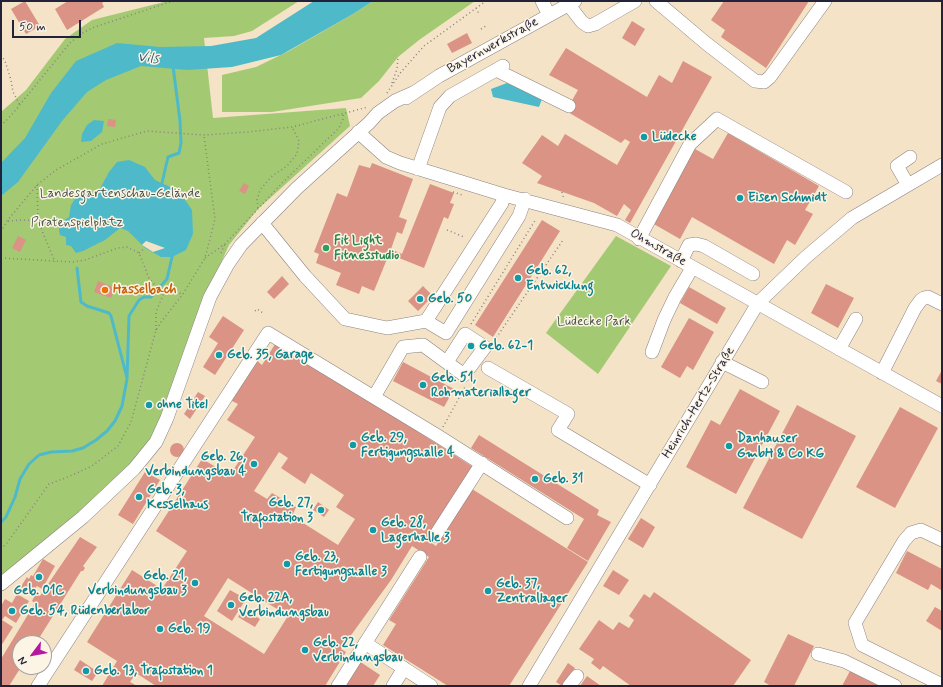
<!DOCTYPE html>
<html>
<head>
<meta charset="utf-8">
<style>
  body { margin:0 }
  #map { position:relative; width:943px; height:687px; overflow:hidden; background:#f4e3c6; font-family:Mynerve,sans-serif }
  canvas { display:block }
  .frame { position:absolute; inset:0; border:2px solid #22223b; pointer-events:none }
  .north { position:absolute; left:12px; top:635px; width:40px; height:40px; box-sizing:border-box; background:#fcf5e5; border:1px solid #a5a1a1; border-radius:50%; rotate:238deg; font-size:11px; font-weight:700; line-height:16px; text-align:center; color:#22223b }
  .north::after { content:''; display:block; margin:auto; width:14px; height:18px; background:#b5179e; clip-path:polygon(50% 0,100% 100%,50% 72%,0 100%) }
  .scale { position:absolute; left:12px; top:20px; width:69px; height:18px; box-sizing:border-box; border:2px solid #22223b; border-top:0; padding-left:5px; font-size:12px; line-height:14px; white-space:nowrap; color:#22223b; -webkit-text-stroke:3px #fcf5e5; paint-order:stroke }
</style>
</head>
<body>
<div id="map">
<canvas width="943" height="687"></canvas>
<div class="frame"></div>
<div class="north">N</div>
<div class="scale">50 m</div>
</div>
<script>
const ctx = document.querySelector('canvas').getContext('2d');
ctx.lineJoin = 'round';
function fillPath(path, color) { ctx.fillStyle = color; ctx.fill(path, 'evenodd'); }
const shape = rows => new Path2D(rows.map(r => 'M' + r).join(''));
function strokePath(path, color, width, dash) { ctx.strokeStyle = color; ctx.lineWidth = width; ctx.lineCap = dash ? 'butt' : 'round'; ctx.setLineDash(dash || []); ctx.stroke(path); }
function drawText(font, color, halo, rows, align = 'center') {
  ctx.font = font + ' Mynerve,sans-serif'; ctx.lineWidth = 3; ctx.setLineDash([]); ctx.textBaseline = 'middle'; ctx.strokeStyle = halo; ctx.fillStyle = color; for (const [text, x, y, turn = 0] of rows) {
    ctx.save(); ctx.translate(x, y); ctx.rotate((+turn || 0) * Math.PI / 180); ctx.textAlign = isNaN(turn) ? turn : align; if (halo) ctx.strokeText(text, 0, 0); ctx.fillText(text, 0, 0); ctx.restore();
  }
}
const green = shape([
  [168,1,299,1,252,31,234,36,204,38,213,118,346,108,350,126,258,209,229,245,206,296,164,419,141,451,116,482,1,578,1,112,26,90,65,39,92,20],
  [373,1,475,1,419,40,398,57,379,81,361,98,272,112,222,112,222,75,256,67,289,51,353,14],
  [616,236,671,266,598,374,546,333]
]);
const water = shape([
  [314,1,373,1,353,14,281,55,232,67,187,70,141,66,106,80,87,92,62,121,18,182,1,196,1,163,25,138,51,93,76,61,117,43,160,47,211,46,256,38],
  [507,83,542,99,539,107,493,97,491,89],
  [94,120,104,121,102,132,91,141,81,142,82,134,87,125],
  [129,160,145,167,155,180,179,191,192,210,193,234,186,250,172,257,161,257,145,248,128,231,120,228,105,240,83,251,76,253,71,246,66,245,66,237,60,235,59,231,60,223,69,217,71,205,77,196,98,192,109,172,117,162]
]);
const pier = shape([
  [146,241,165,248,153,252,142,245]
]);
const stream = shape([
  [162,183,168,157,179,153,181,143,180,121,173,66],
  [77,268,81,302,87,306,109,313,111,316,127,378],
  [1,522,6,517,15,497,20,479,29,464,39,455,51,452,72,451,83,448,96,440,107,431,115,421,122,406,127,379,129,316,139,300,144,297,151,297,167,279,172,257]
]);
const building = shape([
  [25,1,40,26,26,34,11,9],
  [68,1,105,1,102,3,104,7,67,30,55,9],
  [724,1,809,1,766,68,721,37,725,30,711,20],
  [632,21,645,29,635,46,622,38],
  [467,33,472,43,452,53,447,44],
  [566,48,647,97,659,75,672,83,683,61,712,77,630,223,625,220,631,210,624,204,617,216,594,203,537,183,542,176,522,163,542,135,558,146,565,134,617,165,630,142,625,139,621,143,566,111,578,90,549,75],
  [108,119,116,120,115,127,107,126],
  [728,133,819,186,805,210,813,214,795,245,787,240,774,264,692,217,680,239,652,223,695,149,713,159],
  [372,163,413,179,399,217,407,220,402,234,397,232,391,249,402,254,430,184,454,193,450,203,454,204,448,219,444,217,424,268,389,254,374,291,362,286,359,294,336,285,341,273,316,263,319,254,314,252,337,193,347,197,359,165,370,168],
  [244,183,249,186,245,194,239,191],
  [542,220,560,231,493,337,475,325],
  [18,236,26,240,20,252,12,248],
  [282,276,289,284,274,299,267,292],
  [98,281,115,288,111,298,94,292],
  [826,284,854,298,838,328,811,313],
  [423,286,433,296,418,311,408,301],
  [689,287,726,308,717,324,680,303],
  [223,316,244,330,215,375,203,367,218,343,209,337],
  [689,318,714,332,693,370,687,366,680,378,661,367],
  [277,341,473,467,427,540,436,546,472,489,588,562,509,686,448,686,383,645,396,624,389,620,429,557,412,546,391,580,341,649,346,652,325,686,156,686,136,673,130,682,137,686,102,686,117,661,87,642,132,570,162,589,187,551,156,531,202,459,230,475,255,437,227,420,238,404,230,400,255,359,262,365],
  [279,452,288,458,281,468,305,484,311,473,344,495,336,507,355,519,338,545,292,516,296,507,272,493,267,499,254,491],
  [228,578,288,616,264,654,204,616],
  [403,362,454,389,444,407,393,381],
  [942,370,942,384,936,381],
  [740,389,780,411,736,494,686,467,711,420,720,425],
  [198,392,205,396,190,419,184,414],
  [797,405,856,436,802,539,743,508],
  [900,407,938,428,895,508,856,487],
  [479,435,599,510,597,515,611,522,588,561,567,548,584,519,471,448],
  '170 450a7 7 0 1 1 14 0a7 7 0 1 1-14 0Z',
  [145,472,160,480,133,524,118,515],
  [318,502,329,510,324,517,313,510],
  [641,518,655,527,643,548,628,539],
  [80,537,97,547,83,566,85,568,83,571,81,571,36,643,20,643,20,667,21,667,9,686,1,686,1,659,35,603,32,601,36,593,40,596],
  [907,551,942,569,941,590,931,584,928,590,896,573],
  [43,559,55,566,42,589,37,586,31,594,20,588,27,577,29,579,31,575,33,576],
  [613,570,629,580,619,595,603,586],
  [230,590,246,599,232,621,217,611],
  [654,592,751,660,733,686,631,686,603,666,600,670,591,663,594,659,579,649,599,620,613,630,619,622,629,628,634,620,629,616,644,594,650,598],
  [17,594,29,601,16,623,5,616,2,620,13,627,1,646,1,606,5,599,12,603],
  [935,607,942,611,942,631,926,621],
  [243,609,260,619,255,627,238,617],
  [788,634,814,646,794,686,771,686,764,682],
  [80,660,98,672,92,681,74,670],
  [359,661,380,675,373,686,344,686],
  [568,663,575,668,562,686,556,682],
  [850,671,879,686,842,686],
  [587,676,601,686,580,686]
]);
const path = shape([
  [476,8,479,14],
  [481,29,486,26],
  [1,55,5,61,11,80,13,92,20,105],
  [392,83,397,69,398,57],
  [387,93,401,72,424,46,486,1],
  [1,126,14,112,69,44,79,35,92,28,173,1],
  [37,185,38,221,55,262],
  [453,192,462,195],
  [562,192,564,199],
  [258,208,257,200,260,190,271,177,287,166,297,154,299,141,292,127],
  [8,221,22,220,38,221],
  [447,230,464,237],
  [1,232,7,221,37,185,56,170,102,144,147,131,204,135,248,132,292,127,368,107],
  [139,253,145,248],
  [221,253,225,244],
  [1,258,73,262,85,260,118,248,127,247,139,253,149,278,155,285,182,294],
  [205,258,225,244,284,181,339,128,343,119,343,114],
  [255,311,257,309,263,313],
  [471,324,536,219],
  [156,330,156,312,166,288],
  [494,341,563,240],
  [443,427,465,387],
  [1,549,7,543,49,484,68,477,92,466,118,446,131,422,156,330,161,322,183,294,205,258,215,219,204,136]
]);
const minor = shape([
  [542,1,549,15],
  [656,1,707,44,755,81,764,82,770,77,825,1],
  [568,4,582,22,588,26,595,24,635,1],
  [496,70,569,106],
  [406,98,439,76,575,1],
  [358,132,386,157,400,163,504,195,617,225,942,406],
  [418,169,440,107,450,96,503,66],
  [908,185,942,165],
  [262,223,305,276,345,319,387,328,426,321,446,333,519,216,525,199],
  [639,239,690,144,717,119,846,192],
  [681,261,689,245,696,244,704,246,753,274],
  [426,321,502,203,504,195],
  [839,349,856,319],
  [652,352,664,320,675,297,692,268],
  [722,362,762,382],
  [488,368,568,414,558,430,650,485],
  [882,373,915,308,921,300,924,298,928,297,942,304],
  [374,397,403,347,423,345,464,375,485,347,465,334,447,362],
  [435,536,482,463],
  [942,540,921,530,911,533,904,541,855,623,862,645,942,685],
  [1,584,83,517,134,469,156,442,167,418,210,297,228,264,241,245,297,188,369,123,378,113,395,101,413,93],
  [365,643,431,686],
  [818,654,844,661,895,686],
  [38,686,268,333,438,436,567,518],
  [338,686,420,557],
  [393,686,404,668],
  [529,686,758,303,806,257,852,218,908,185,897,166,910,157],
  [569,686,577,676]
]);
const markers = [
  [644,137,4,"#0f9aa8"],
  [740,198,4,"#0f9aa8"],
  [326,248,4,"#2e9e5b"],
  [518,278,4,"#0f9aa8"],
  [105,290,4,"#e8710a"],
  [420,299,4,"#0f9aa8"],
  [471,346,4,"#0f9aa8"],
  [219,355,4,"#0f9aa8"],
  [423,385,4,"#0f9aa8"],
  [149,405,4,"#0f9aa8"],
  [353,445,4,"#0f9aa8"],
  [729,446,4,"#0f9aa8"],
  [254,464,4,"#0f9aa8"],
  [535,479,4,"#0f9aa8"],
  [139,497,4,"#0f9aa8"],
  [321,510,4,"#0f9aa8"],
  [373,530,4,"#0f9aa8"],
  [287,564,4,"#0f9aa8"],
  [39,577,4,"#0f9aa8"],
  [195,583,4,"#0f9aa8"],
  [488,591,4,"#0f9aa8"],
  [231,605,4,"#0f9aa8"],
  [12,611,4,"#0f9aa8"],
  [160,629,4,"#0f9aa8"],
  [305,650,4,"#0f9aa8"],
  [86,671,4,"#0f9aa8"]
];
const streetNames = [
  ["Bayernwerkstraße",493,46,-29],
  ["Ohmstraße",658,248,29],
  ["Heinrich-Hertz-Straße",699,403,-59]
];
const cultureNames = [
  ["Lüdecke",652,137],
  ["Eisen Schmidt",748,198],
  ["Geb. 62,",526,271],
  ["Entwicklung",526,286],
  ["Geb. 50",428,299],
  ["Geb. 62-1",479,346],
  ["Geb. 35, Garage",227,355],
  ["Geb. 51,",431,378],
  ["Rohmateriallager",431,393],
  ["ohne Titel",157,405],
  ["Geb. 29,",361,438],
  ["Fertigungshalle 4",361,453],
  ["Danhauser",737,439],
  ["GmbH & Co KG",737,454],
  ["Geb. 26,",246,457,"right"],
  ["Verbindungsbau 4",246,472,"right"],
  ["Geb. 31",543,479],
  ["Geb. 3,",147,490],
  ["Kesselhaus",147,505],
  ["Geb. 27,",313,503,"right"],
  ["Trafostation 3",313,518,"right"],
  ["Geb. 28,",381,523],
  ["Lagerhalle 3",381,538],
  ["Geb. 23,",295,557],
  ["Fertigungshalle 3",295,572],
  ["Geb. 21,",187,576,"right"],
  ["Verbindungsbau 3",187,591,"right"],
  ["Geb. 37,",496,584],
  ["Zentrallager",496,599],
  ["Geb. 01C",39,591,"center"],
  ["Geb. 22A,",239,598],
  ["Verbindungsbau",239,613],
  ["Geb. 54, Rüdenberlabor",20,611],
  ["Geb. 19",168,629],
  ["Geb. 22,",313,643],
  ["Verbindungsbau",313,658],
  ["Geb. 13, Trafostation 1",94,671]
];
const parkNames = [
  ["Landesgartenschau-Gelände",120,194],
  ["Piratenspielplatz",77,223],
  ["Lüdecke Park",594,322]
];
const leisureNames = [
  ["Fit Light",334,241],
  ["Fitnesstudio",334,256]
];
const foodNames = [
  ["Hasselbach",113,290]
];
const waterNames = [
  ["Vils",148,59,6]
];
fillPath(green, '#a4c973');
fillPath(water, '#4ebac9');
fillPath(pier, '#f4e3c6');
strokePath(stream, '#4ebac9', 3);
fillPath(building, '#da9384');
strokePath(minor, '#8b8280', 14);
strokePath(path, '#8b8280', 1.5, [1, 3]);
strokePath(minor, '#fff', 13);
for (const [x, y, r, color] of markers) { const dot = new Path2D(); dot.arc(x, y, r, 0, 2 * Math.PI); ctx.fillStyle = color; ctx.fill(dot); strokePath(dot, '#fcf5e5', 1.5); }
drawText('13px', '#22223b', '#fcf5e5', streetNames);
drawText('bold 13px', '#0d838f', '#fcf5e5', cultureNames, 'left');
drawText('13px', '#49544c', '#fcf5e5', parkNames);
drawText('bold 13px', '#27864d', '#fcf5e5', leisureNames, 'left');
drawText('bold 13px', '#c56008', '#fcf5e5', foodNames, 'left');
drawText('italic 14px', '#31576d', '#fcf5e5', waterNames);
</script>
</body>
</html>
